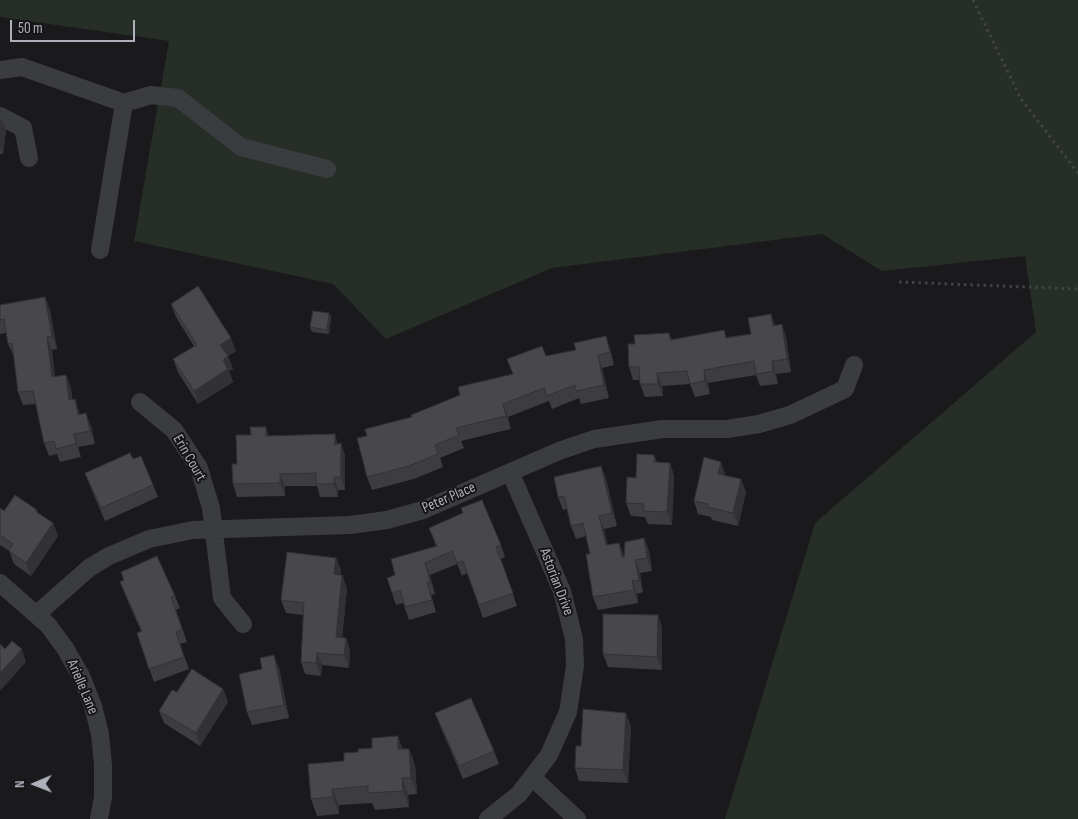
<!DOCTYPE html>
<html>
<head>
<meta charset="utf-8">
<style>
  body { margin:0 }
  #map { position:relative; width:1078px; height:819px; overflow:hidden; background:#1a1a1c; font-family:"Sofia Sans Condensed",sans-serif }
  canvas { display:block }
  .north { position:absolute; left:10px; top:759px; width:50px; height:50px; -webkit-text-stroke:4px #151517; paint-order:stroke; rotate:269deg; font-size:14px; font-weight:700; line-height:20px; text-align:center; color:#aeb1ba }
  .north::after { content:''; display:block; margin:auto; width:18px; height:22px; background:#aeb1ba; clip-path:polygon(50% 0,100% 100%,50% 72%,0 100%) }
  .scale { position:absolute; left:10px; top:20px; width:125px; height:22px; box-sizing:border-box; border:2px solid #aeb1ba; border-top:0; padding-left:6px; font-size:15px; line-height:18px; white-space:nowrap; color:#aeb1ba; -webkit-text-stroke:4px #151517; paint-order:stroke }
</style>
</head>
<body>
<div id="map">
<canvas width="1078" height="819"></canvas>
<div class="north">N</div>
<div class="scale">50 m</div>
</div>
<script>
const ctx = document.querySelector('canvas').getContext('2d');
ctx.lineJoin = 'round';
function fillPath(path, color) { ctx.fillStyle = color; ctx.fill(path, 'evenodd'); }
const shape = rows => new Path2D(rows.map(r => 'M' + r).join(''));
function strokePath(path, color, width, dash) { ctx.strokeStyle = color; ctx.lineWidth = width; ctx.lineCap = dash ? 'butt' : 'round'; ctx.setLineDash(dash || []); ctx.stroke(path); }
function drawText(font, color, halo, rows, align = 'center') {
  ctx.font = font + ' "Sofia Sans Condensed",sans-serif'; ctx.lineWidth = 4; ctx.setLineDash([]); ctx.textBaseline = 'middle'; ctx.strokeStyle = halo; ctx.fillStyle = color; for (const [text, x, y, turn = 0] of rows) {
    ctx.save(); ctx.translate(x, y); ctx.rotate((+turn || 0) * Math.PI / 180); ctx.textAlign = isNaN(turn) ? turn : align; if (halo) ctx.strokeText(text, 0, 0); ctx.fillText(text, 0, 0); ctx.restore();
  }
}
const green = shape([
  [0,0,1078,0,1078,819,725,819,815,523,1036,332,1025,256,882,271,822,234,552,268,386,339,333,284,134,241,169,41,0,17]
]);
const path = shape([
  [973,0,1021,99,1078,173],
  [899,282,1078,289]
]);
const minor = shape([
  [0,70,22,67,124,103,151,95,178,98,241,147,327,169],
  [0,116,23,128,29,158],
  [100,250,124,103],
  [140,402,174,430,199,468,211,508,222,598,243,624],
  [0,583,48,625,65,648,81,676,93,706,100,734,103,765,103,797,99,819],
  [37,614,89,568,109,556,149,539,193,530,350,525,387,520,423,510,559,451,594,439,663,429,727,429,759,424,790,415,845,389,854,365],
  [533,778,577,819],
  [488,819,519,794,549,755,568,712,575,666,574,639,562,591,510,472]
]);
const wall = shape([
  [0,118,1,118,6,131,3,154,0,154],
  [45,297,50,310,57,349,52,350,55,377,66,375,71,388,72,400,75,399,80,415,91,426,95,444,78,447,81,457,60,462,57,454,49,456,44,443,36,404,23,405,18,392,14,357,8,344,6,333,0,334,0,305],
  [171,304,236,351,228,356,233,369,229,371,233,382,198,404,178,372,173,359,194,346,176,317],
  [329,313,331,317,329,334,312,332,310,327],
  [775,325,786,337,791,372,776,374,778,384,760,386,756,375,708,383,710,394,695,397,690,384,662,386,663,396,645,397,640,384,640,380,633,380,629,367,635,344,669,333,672,340,727,337,751,334],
  [610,348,614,365,602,368,609,398,581,404,579,398,552,409,549,401,508,417,511,429,461,441,464,448,440,458,443,467,414,479,372,490,367,477,367,436,513,374,546,356],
  [269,436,338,444,341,443,345,456,345,490,338,490,338,497,320,497,317,486,285,486,285,496,237,497,233,484,237,464],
  [654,455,657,462,670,463,674,476,672,525,648,524,645,517,631,516,626,503,636,478],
  [133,459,153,485,158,497,105,521,90,486,85,473],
  [601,466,606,479,617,526,604,529,607,545,619,543,624,557,644,538,649,551,652,571,640,573,643,592,637,594,638,603,598,610,593,597,590,554,586,536,576,539,571,526,567,509,563,510,558,497],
  [725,474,725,475,746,492,738,526,712,520,711,517,698,514,694,501],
  [0,508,4,511,37,510,38,513,53,523,58,536,31,576,14,564,9,551,0,545],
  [429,528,501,545,505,557,501,559,517,606,483,618,467,573,462,576,457,564,430,575,435,594,431,595,436,612,409,620,403,603,396,605,387,578,395,575,436,546],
  [336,558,341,570,340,575,342,575,347,588,342,638,346,638,350,651,349,668,322,665,321,676,305,674,301,662,303,615,286,613,281,600],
  [121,572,175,596,180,608,176,610,187,642,180,644,189,669,154,682,137,633,141,631,125,595,120,582,124,581],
  [662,627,662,670,608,667,603,654],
  [279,668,289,718,252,725,247,712,262,669],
  [223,689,228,702,200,746,164,723,159,711,177,692],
  [435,713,494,751,499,764,463,779,440,726],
  [631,726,628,783,579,781,575,768,581,746],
  [402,749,409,749,415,765,417,794,408,795,409,807,375,810,372,803,339,805,339,814,317,816,311,799,344,761]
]);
const shadedWall = shape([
  [1,118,6,131,3,154,0,147,0,124],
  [45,297,50,310,57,349,52,336],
  [329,313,331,317,329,334,327,330],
  [771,314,776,327,773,326],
  [782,324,786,337,791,372,787,359],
  [606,336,610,348,614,365,610,352],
  [47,337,52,350,56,390,52,377],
  [231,338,236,351,225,358,220,345],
  [598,355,602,368,609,398,604,385],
  [228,356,233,369,229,371,233,382,198,404,194,391,223,360],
  [772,361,776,374,778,384,773,371],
  [704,370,708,383,710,394,705,381],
  [657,373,662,386,663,396,658,384],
  [66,375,71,388,74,413,69,400],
  [75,399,79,412,83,428,78,415],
  [503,404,508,417,511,429,506,416],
  [86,413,91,426,95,444,90,431],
  [266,427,270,440,266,436],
  [74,434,78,447,81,457,76,444],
  [335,434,339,447,335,445],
  [341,443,345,456,345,490,341,477],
  [721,462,725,474,723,486,718,474],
  [670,463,674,476,672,525,667,512],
  [601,466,606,479,617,526,612,513],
  [280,474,285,486,285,496,280,483],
  [334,477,338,490,338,497,334,484],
  [741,479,746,492,738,526,733,513],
  [599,516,604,529,611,558,606,545],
  [53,523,58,536,31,576,26,563],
  [644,538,649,551,652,571,647,558],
  [619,543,624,556,627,570,622,557],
  [336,558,341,570,339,587,334,574],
  [635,560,640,573,643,592,639,580],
  [425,563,430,575,435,594,430,581],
  [342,575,347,588,341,650,336,637],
  [632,581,637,594,638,603,634,590],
  [658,615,662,627,662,670,657,657],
  [346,638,350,651,349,668,344,655],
  [22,649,26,662,0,691,0,673],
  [317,653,322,665,321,676,316,663],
  [274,655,279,668,289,718,284,705],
  [223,689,228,702,200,746,196,733],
  [626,713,631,726,628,783,623,770],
  [398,736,404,753,398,749],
  [409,749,415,765,417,794,411,778],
  [402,778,408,795,409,807,403,791],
  [332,789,339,805,339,814,333,797]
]);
const building = shape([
  [198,286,231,338,220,345,228,356,223,360,228,369,194,391,173,359,197,345,171,304,198,286],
  [45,297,52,336,47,337,52,377,66,375,69,400,75,399,78,415,86,413,90,431,74,434,76,444,56,449,54,441,44,443,33,391,18,392,12,343,8,344,4,319,0,320,0,305,45,297],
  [313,311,329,313,327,330,310,327,313,311],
  [771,314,773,326,782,324,787,359,772,361,773,371,756,374,754,361,704,370,705,381,690,384,687,371,657,373,658,384,640,384,639,367,629,367,628,344,635,344,634,335,669,333,670,340,724,330,726,338,751,334,748,318,771,314],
  [606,336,610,352,598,355,604,385,576,391,575,385,547,396,544,388,503,404,506,416,456,428,459,435,435,445,438,454,409,466,367,477,357,438,367,436,365,429,412,417,411,415,460,395,458,387,513,374,507,359,542,346,546,356,576,350,574,343,606,336],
  [250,427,266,427,266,436,335,434,335,445,341,443,341,477,334,477,334,484,316,484,316,473,280,474,280,483,233,484,232,464,237,464,236,435,251,435,250,427],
  [130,453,133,459,141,456,153,485,101,508,85,473,130,453],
  [637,454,654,455,654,462,670,463,667,512,643,511,644,504,626,503,627,477,636,478,637,454],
  [704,457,721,462,718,474,741,479,733,513,707,507,708,504,694,501,704,457],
  [601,466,612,513,599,516,606,545,619,543,622,557,624,557,625,542,644,538,647,558,635,560,639,580,632,581,634,590,593,597,586,554,590,554,583,523,571,526,564,496,558,497,554,477,601,466],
  [15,495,37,510,35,511,53,523,26,563,9,551,13,544,0,535,0,508,4,511,15,495],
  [482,500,501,545,496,547,513,593,479,605,463,561,457,563,452,551,425,563,430,581,427,582,432,600,405,607,400,590,392,593,387,578,395,575,391,559,437,546,429,528,463,513,461,508,482,500],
  [287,552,336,558,334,574,342,575,336,637,346,638,344,655,317,653,316,663,301,662,304,603,281,600,287,552],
  [157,556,175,596,171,597,182,629,176,632,184,657,149,669,137,633,142,631,120,582,124,580,121,572,157,556],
  [603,614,658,615,657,657,603,654,603,614],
  [12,641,22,649,0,673,0,644,5,649,12,641],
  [274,655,284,705,247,712,239,674,262,669,260,658,274,655],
  [192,669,223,689,196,733,159,711,172,690,177,692,192,669],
  [471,698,494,751,459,766,435,713,471,698],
  [583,709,626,713,623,770,575,768,576,746,581,746,583,709],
  [398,736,398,749,409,749,411,778,402,778,403,791,368,793,368,786,332,789,333,797,311,799,308,764,344,761,344,753,358,752,358,749,372,748,372,738,398,736]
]);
const streetNames = [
  ["Erin Court",189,458,60],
  ["Peter Place",449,498,-23],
  ["Astorian Drive",556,582,69],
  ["Arielle Lane",82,687,67]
];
fillPath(green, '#262e27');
strokePath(path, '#414347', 3, [2.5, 4]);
strokePath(minor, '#3b3c40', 18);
fillPath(wall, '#3d3d41');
fillPath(shadedWall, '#323235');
fillPath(building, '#47474c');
strokePath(building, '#323235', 1);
drawText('15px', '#aeb1ba', '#151517', streetNames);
</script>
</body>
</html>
